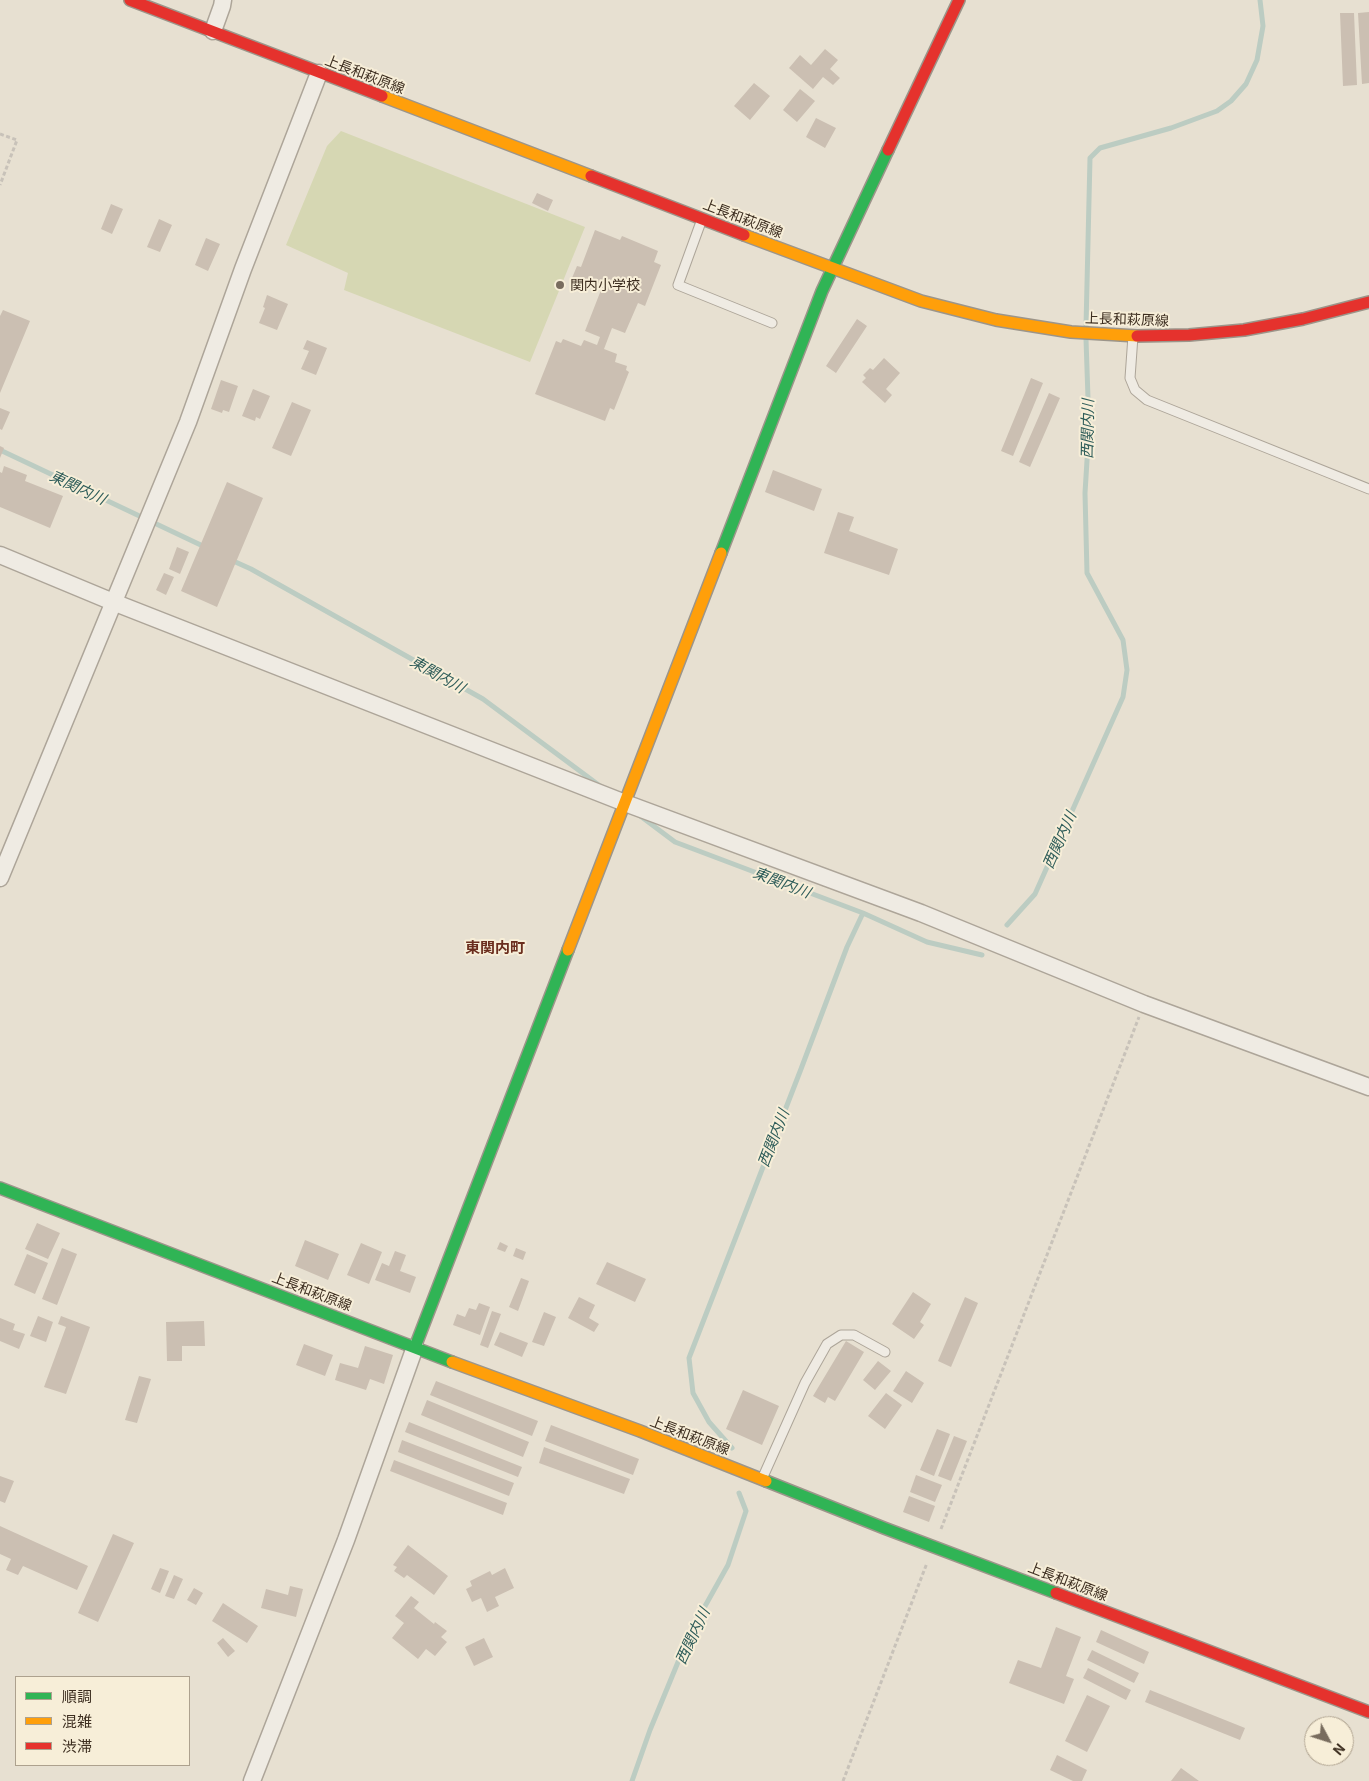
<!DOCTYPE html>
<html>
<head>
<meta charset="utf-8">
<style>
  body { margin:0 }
  #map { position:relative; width:1369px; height:1781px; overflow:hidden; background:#e7e0d1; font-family:Georgia,"Noto Sans JP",serif }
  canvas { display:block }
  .legend { position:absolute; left:15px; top:1676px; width:175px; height:90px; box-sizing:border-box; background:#f7eed8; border:1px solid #ada18e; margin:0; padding:6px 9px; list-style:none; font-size:15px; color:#3d2e20 }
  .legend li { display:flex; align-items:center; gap:10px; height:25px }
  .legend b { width:25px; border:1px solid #ada18e }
  .north { position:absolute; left:1304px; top:1716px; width:50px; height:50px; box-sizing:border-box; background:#f7eed8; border:1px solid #ada18e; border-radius:50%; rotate:130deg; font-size:14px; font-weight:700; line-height:20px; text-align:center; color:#3d2e20 }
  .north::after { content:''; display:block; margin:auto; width:18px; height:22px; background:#786c5e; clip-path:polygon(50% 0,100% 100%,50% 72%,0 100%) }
</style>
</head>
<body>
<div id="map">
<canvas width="1369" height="1781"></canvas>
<ul class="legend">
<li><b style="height:6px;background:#30b455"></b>順調</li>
<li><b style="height:6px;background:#ff9f0a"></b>混雑</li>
<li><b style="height:6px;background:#e5322d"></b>渋滞</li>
</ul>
<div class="north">N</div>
</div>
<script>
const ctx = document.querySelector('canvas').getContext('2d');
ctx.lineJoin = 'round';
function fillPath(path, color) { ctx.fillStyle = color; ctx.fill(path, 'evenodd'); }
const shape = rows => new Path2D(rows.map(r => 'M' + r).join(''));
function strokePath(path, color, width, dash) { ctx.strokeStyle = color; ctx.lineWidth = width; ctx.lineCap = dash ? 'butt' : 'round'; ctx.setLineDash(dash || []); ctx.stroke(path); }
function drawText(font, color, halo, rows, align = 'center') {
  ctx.font = font + ' Georgia,"Noto Sans JP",serif'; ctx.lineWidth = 4; ctx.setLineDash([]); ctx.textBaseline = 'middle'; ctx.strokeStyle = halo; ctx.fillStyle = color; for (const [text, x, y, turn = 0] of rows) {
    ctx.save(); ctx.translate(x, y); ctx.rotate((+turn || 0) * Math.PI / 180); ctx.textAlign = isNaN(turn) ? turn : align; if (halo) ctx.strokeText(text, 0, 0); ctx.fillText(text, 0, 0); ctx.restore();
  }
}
const green = shape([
  [341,131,585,227,530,362,344,290,348,273,286,245,327,146]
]);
const stream = shape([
  [1086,326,1090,158,1100,148,1171,128,1217,111,1231,101,1246,84,1257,60,1263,26,1260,0],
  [0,450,205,547],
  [231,560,251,569,483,699,600,786],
  [639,815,675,842,863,913,927,942,982,955],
  [1007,925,1035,894,1123,697,1127,670,1123,640,1087,573,1085,493,1089,428,1086,339],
  [732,1448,709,1422,693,1393,689,1358,801,1069,847,947,863,913],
  [632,1781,650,1730,690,1633,728,1565,746,1511,739,1493]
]);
const building = shape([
  [1369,12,1369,83,1362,84,1358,13],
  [1340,13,1354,13,1357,85,1343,86],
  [825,49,838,60,830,69,840,78,833,85,823,77,813,89,789,68,800,55,811,65],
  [754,83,770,96,750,120,734,106],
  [800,89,815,101,797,122,783,110],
  [816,118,836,128,825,148,806,137],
  [537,193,553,200,548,211,532,203],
  [111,204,123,209,112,234,101,229],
  [159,219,172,225,160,252,147,247],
  [595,230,620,240,622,236,658,251,654,262,661,265,645,306,638,303,625,333,612,328,604,349,617,354,615,362,627,366,626,370,629,372,614,410,610,408,605,421,535,394,556,341,561,343,563,339,581,346,584,340,597,345,600,337,585,331,601,290,572,278,577,266,581,267],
  [206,238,220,244,208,271,195,265],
  [267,295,288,304,277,330,259,323,265,308,263,307],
  [3,310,30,321,0,393,0,316],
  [857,319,867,326,836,373,826,366],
  [307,340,327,348,316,375,301,369,309,351,303,349],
  [884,358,900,373,886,389,892,395,885,403,862,382,866,378,863,375,870,368,873,370],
  [1031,378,1043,383,1013,456,1001,451],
  [221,380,238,386,229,412,223,410,222,413,211,409],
  [253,389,270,396,260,419,256,417,255,421,242,416],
  [1049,393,1060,398,1030,467,1019,462],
  [292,402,311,410,291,456,272,448],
  [0,408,10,412,2,430,0,429],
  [0,446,4,448,0,458],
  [4,466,27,475,25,481,63,496,50,528,0,507,0,472,2,473],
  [773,470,822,489,814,511,765,492],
  [227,482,263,498,217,607,181,591],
  [838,512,854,517,849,531,898,549,889,575,824,553],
  [177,547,189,552,180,574,169,569],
  [164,573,174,577,166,595,156,590],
  [37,1223,60,1233,48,1259,25,1249],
  [305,1240,339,1254,328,1280,295,1266],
  [500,1242,508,1246,505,1252,497,1249],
  [361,1243,382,1252,369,1284,347,1275],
  [62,1248,77,1254,57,1305,42,1299],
  [516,1248,526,1252,523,1260,513,1256],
  [395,1251,406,1255,400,1271,416,1277,410,1293,375,1280,382,1263,389,1266],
  [27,1254,48,1263,35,1294,14,1285],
  [607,1262,646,1279,635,1302,596,1284],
  [521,1278,529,1281,518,1311,509,1307],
  [913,1292,931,1304,920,1322,924,1325,914,1339,892,1324],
  [579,1297,595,1305,589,1318,599,1324,594,1332,568,1318],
  [965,1297,978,1303,951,1367,938,1361],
  [479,1303,490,1307,480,1335,453,1325,457,1314,465,1317,469,1308,476,1310],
  [492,1311,501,1314,488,1348,480,1345],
  [544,1312,556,1317,544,1346,532,1342],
  [38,1316,53,1322,46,1342,30,1336],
  [61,1316,90,1327,66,1394,44,1387,66,1327,58,1324],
  [0,1318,15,1324,13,1330,25,1334,19,1349,0,1341],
  [204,1321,205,1346,182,1346,182,1361,167,1361,166,1322],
  [500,1332,528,1343,522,1357,494,1345],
  [846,1341,864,1352,835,1401,828,1397,825,1403,813,1396],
  [304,1344,333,1355,325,1376,296,1365],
  [365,1346,393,1355,384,1384,370,1379,366,1390,335,1380,340,1363,358,1368],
  [878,1361,891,1371,875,1390,863,1380],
  [906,1371,924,1383,912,1403,893,1391],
  [139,1376,151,1379,137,1423,125,1420],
  [436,1381,538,1421,532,1436,430,1395],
  [743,1390,779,1406,762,1445,726,1429],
  [886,1393,902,1405,885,1429,868,1416],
  [427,1400,529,1442,523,1457,421,1415],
  [409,1422,522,1467,518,1477,405,1432],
  [551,1425,639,1459,633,1475,545,1441],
  [937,1429,950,1434,934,1476,920,1470],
  [954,1436,967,1441,951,1481,938,1476],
  [402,1440,514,1483,509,1496,398,1452],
  [544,1447,630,1479,624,1494,539,1463],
  [394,1460,507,1503,503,1515,390,1471],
  [916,1475,942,1485,935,1502,910,1492],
  [0,1476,14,1481,5,1503,0,1501],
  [909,1496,935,1506,929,1522,903,1512],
  [0,1526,88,1566,77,1590,23,1566,18,1575,6,1570,11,1559,0,1554],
  [113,1534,134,1543,98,1622,78,1613],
  [408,1545,448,1576,434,1595,407,1575,404,1578,394,1571,397,1567,393,1565],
  [160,1568,169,1571,160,1593,151,1589],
  [505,1568,514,1588,495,1597,499,1606,487,1612,481,1598,472,1602,466,1589,472,1586,470,1581,490,1571,492,1575],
  [174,1575,183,1579,174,1599,165,1596],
  [290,1586,303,1589,296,1617,261,1608,266,1589,288,1595],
  [194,1588,203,1593,196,1605,187,1600],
  [411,1596,419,1602,414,1608,434,1624,435,1622,447,1631,441,1637,447,1642,435,1656,426,1649,418,1659,392,1638,404,1623,395,1616],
  [223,1603,258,1626,247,1643,212,1621],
  [1056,1627,1081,1637,1066,1676,1074,1679,1064,1704,1009,1683,1018,1660,1041,1668],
  [1101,1630,1149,1652,1144,1664,1096,1642],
  [223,1638,235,1651,228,1657,217,1643],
  [484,1638,493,1657,474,1666,465,1647],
  [1092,1650,1139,1673,1134,1683,1087,1660],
  [1088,1668,1131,1690,1126,1700,1083,1678],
  [1150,1690,1245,1728,1240,1740,1145,1702],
  [1087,1695,1110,1706,1087,1752,1065,1741],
  [1057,1755,1087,1770,1082,1781,1073,1781,1050,1770],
  [1181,1768,1199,1781,1171,1781]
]);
const path = shape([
  [0,134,17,140,0,185],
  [941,1529,1139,1017],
  [843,1781,927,1563]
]);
const lane = shape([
  [702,219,678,285,772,323],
  [1133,336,1130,378,1135,390,1147,400,1369,489],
  [762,1479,805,1383,827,1344,841,1335,854,1335,885,1352]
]);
const street = shape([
  [213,31,222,6,223,0],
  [0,555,113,602,625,803,921,913,1144,1004,1369,1087],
  [0,878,188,422,243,269,319,73],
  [252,1781,346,1540,415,1347]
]);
const fast = shape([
  [721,553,822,291,888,150],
  [0,1188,452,1362],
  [415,1347,568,950],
  [766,1481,884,1528,1056,1593]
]);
const slow = shape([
  [382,96,591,176],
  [744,235,921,301,996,320,1071,332,1137,336],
  [568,950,721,553],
  [452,1362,640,1431,766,1481]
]);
const jam = shape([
  [130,0,382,96],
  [888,150,959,0],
  [591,176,744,235],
  [1137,336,1189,335,1244,330,1303,319,1369,302],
  [1056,1593,1369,1712]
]);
const markers = [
  [560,285,5,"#786c5e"]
];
const streetNames = [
  ["上長和萩原線",365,74,21],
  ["上長和萩原線",743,218,21],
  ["上長和萩原線",1127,319,2],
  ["上長和萩原線",312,1291,21],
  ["上長和萩原線",690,1435,21],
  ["上長和萩原線",1068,1581,21]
];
const poiNames = [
  ["関内小学校",570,285]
];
const waterNames = [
  ["西関内川",1087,429,-89],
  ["東関内川",78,487,25],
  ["東関内川",438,674,29],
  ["西関内川",1059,840,-66],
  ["東関内川",782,882,21],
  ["西関内川",773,1138,-69],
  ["西関内川",692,1636,-65]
];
const neighbourhoodNames = [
  ["東関内町",495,947]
];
fillPath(green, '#d6d7b3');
strokePath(stream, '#bcccc2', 5);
fillPath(building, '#cbbfb2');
strokePath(lane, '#ada599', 11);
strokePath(street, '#ada599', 19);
strokePath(fast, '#9c958a', 14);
strokePath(slow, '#9c958a', 14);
strokePath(jam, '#9c958a', 14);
strokePath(path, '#c8c2b9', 3, [4, 2.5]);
strokePath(lane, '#efebe3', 9);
strokePath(street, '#efebe3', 16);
strokePath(fast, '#30b455', 11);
strokePath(slow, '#ff9f0a', 11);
strokePath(jam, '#e5322d', 11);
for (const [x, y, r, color] of markers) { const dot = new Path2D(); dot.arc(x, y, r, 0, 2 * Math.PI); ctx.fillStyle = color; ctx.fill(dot); strokePath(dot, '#f7eed8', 2); }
drawText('14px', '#3d2e20', '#f7eed8', streetNames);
drawText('14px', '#3d2e20', '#f7eed8', poiNames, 'left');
drawText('italic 15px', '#2f5d5a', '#f7eed8', waterNames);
drawText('bold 15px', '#6b2e1e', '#f7eed8', neighbourhoodNames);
</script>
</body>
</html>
